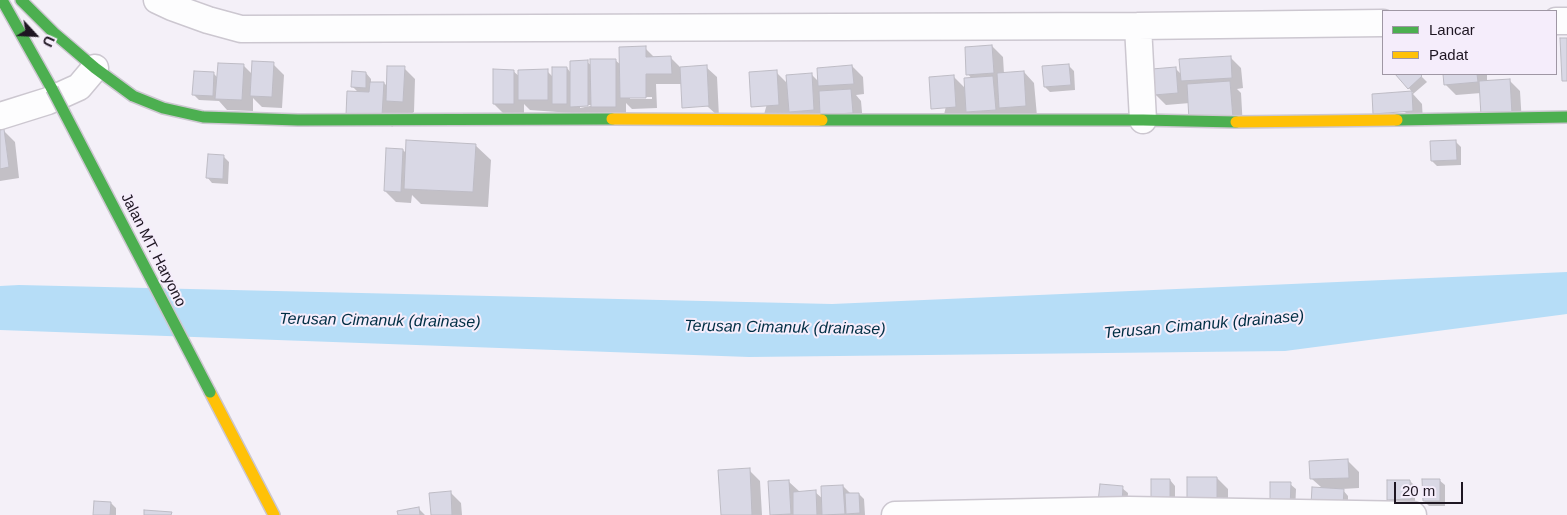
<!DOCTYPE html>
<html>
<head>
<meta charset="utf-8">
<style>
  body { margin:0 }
  #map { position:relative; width:1567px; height:515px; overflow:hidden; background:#f4f0f8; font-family:Helvetica,sans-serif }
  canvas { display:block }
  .legend { position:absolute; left:1382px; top:10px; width:175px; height:65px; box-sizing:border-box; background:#f5edfb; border:1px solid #9f97a4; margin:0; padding:6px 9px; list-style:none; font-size:15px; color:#1e1622 }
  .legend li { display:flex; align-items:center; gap:10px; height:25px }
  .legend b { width:25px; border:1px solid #9f97a4 }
  .north { position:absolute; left:10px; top:10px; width:50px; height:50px; -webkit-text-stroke:4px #f5edfb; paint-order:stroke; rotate:115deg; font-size:14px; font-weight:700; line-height:20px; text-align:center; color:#1e1622 }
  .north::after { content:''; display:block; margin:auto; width:18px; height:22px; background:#1e1622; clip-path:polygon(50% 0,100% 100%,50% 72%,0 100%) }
  .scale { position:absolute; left:1394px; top:482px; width:69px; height:22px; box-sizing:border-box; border:2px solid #1e1622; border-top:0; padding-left:6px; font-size:15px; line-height:18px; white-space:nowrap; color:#1e1622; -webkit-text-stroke:4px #f5edfb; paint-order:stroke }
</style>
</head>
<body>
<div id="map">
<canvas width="1567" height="515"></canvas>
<ul class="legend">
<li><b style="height:6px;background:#4caf50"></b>Lancar</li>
<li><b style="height:6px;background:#ffc107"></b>Padat</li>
</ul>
<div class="north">U</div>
<div class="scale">20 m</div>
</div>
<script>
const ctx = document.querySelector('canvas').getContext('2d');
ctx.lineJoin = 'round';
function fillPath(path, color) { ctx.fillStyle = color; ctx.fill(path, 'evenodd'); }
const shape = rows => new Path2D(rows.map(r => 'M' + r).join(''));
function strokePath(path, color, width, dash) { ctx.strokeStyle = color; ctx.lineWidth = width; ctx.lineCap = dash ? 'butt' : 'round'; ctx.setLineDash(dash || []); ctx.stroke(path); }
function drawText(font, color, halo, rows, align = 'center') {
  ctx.font = font + ' Helvetica,sans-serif'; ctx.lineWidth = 4; ctx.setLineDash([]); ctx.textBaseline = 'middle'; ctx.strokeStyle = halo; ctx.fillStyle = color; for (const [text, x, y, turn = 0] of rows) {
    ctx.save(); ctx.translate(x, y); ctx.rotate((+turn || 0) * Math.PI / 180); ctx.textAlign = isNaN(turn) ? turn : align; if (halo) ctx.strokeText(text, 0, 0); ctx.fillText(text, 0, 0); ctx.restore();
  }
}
const water = shape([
  [1567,272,1567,314,1285,351,749,357,0,330,0,286,19,285,832,304]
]);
const shadow = shape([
  [992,46,1003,57,1004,74,1024,72,1034,83,1037,116,943,119,953,76,966,89,972,79,968,74],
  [645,48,655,58,671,58,681,68,706,67,717,77,719,117,683,84,656,84,657,108,632,109,626,103,626,117,530,110,524,104,524,115,505,115,494,104,513,71,520,77,547,71,553,77,567,68,571,73,587,62,592,66,615,60,621,65],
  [630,97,652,97,652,99,630,99],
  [580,105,595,105,580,108],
  [1230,57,1241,68,1243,88,1237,89,1241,93,1243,128,1190,103,1166,105,1155,94,1175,68,1181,74],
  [273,64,284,75,282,108,262,107,253,98,253,111,227,110,219,101,199,100,193,94,213,73,218,78,244,66,252,74],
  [852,66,863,77,864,94,856,95,861,101,863,123,763,118,776,72,788,84,811,74,819,82],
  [1069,66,1074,71,1075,90,1050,92,1045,87],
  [404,68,415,79,414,112,392,127,353,87,366,73,371,79,371,83,384,83,388,87],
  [1397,74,1419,74,1427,82,1413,94,1422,104,1423,122,1373,95,1413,93],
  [1444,74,1487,74,1487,81,1509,80,1520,91,1522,124,1481,93,1456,95,1445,84],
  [0,131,4,131,15,142,19,178,0,181],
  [1455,141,1461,147,1461,165,1437,166,1432,161],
  [475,145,491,160,488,207,421,204,412,195,411,203,396,202,385,191,403,150,407,154],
  [224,157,229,162,228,184,212,183,207,177],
  [1348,461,1359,472,1359,488,1342,489,1348,496,1348,511,1312,479],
  [749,470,760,481,762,515,722,515],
  [1217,478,1228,489,1228,515,1198,515],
  [1170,480,1175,486,1175,507,1158,506],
  [1439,480,1445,485,1445,506,1429,506,1424,501],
  [788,481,800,492,815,492,823,499,843,486,851,494,859,494,864,499,865,515,772,515],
  [1410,481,1415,486,1415,504,1394,504,1388,499],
  [1290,484,1296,489,1295,514,1276,514],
  [1122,488,1128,493,1127,509,1105,507],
  [450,492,461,503,462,515,432,515],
  [111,503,116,508,116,515,94,515],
  [418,508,425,515,399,515]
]);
const building = shape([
  [1560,38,1567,38,1567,81,1562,81,1560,38],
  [992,45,994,73,966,75,965,47,992,45],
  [646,46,646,57,671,56,672,74,646,74,646,98,620,98,619,47,646,46],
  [1231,56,1232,78,1181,81,1179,59,1231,56],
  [590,59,616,59,616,107,591,107,590,59],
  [588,60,588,106,570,107,570,61,588,60],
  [252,61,274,62,272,97,250,96,252,61],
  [218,63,244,64,242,100,215,99,218,63],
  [1069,64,1071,85,1044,87,1042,66,1069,64],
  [707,65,709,106,682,108,680,67,707,65],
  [852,65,854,84,818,86,817,68,852,65],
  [387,66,405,66,403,102,386,101,387,66],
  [552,67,567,67,567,104,552,104,552,67],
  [1176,67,1178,93,1154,95,1152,69,1176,67],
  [493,69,514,70,514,104,493,104,493,69],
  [548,69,548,100,518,100,518,70,548,69],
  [777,70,779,105,751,107,749,72,777,70],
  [194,71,214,72,213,96,192,95,194,71],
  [352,71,366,72,366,88,351,87,352,71],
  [1024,71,1026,106,999,108,997,73,1024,71],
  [812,73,814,110,789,112,786,75,812,73],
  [1395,74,1420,74,1422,76,1408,89,1395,74],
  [1443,74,1477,74,1478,82,1444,85,1443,74],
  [954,75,956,107,931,109,929,77,954,75],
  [993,76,996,110,966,112,964,78,993,76],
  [1510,79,1512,114,1481,116,1479,81,1510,79],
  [1230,81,1233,118,1189,120,1187,84,1230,81],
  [370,82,384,82,382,116,346,115,347,91,369,92,370,82],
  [851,89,853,113,820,115,819,91,851,89],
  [1412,91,1413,111,1373,114,1372,94,1412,91],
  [4,129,9,167,0,169,0,130,4,129],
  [406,140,476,144,473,192,404,189,406,140],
  [1456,140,1457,160,1431,161,1430,141,1456,140],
  [386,148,403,149,401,192,384,191,386,148],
  [208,154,224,155,223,179,206,178,208,154],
  [1348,459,1349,478,1310,479,1309,461,1348,459],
  [750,468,752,515,721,515,718,470,750,468],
  [1187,477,1217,477,1217,505,1187,505,1187,477],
  [1151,479,1170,479,1170,502,1151,501,1151,479],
  [1422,479,1440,479,1440,501,1423,501,1422,479],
  [789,480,791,514,770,515,768,481,789,480],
  [1387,480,1410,480,1411,499,1387,500,1387,480],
  [1270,482,1291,482,1290,509,1270,509,1270,482],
  [1100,484,1123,486,1122,504,1098,502,1100,484],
  [843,485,845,514,822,515,821,486,843,485],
  [1312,487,1344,489,1343,506,1311,505,1312,487],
  [816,490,817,515,793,515,793,492,816,490],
  [451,491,452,515,431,515,429,493,451,491],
  [845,493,859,493,860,513,846,514,845,493],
  [94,501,111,502,110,515,93,515,94,501],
  [419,507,420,515,398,515,397,511,419,507],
  [144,510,172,512,171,515,144,515,144,510]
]);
const street = shape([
  [157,0,172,7,208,20,241,29,1138,26,1383,23],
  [1556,21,1567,21],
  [1138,26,1143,120],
  [0,116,48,101,79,87,95,68],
  [895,515,1129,510,1413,515]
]);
const fast = shape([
  [2,0,52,89],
  [21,0,54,33,95,68,133,96,163,108,203,117,298,120,612,119],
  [822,120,1143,120,1236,122],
  [1397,120,1567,117]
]);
const slow = shape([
  [612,119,822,120],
  [1236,122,1397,120],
  [210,392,274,515]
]);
const fastBridge = shape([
  [52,89,210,392]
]);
const streetNames = [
  ["Jalan MT. Haryono",153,250,63]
];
const waterNames = [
  ["Terusan Cimanuk (drainase)",380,321,1],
  ["Terusan Cimanuk (drainase)",1204,325,-5],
  ["Terusan Cimanuk (drainase)",785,328,1]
];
fillPath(water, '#b6ddf7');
fillPath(shadow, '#0003');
fillPath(building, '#d9d8e5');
strokePath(building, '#bebcc5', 1);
strokePath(street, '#ccc7d0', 29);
strokePath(fast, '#ccc7d0', 14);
strokePath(slow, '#ccc7d0', 14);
strokePath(street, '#fdfdfe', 26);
strokePath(fast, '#4caf50', 11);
strokePath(slow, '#ffc107', 11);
strokePath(fastBridge, '#ccc7d0', 14, []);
strokePath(fastBridge, '#4caf50', 11);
drawText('15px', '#1e1622', '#f5edfb', streetNames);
drawText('italic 16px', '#002e44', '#f5edfb', waterNames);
</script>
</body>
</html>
